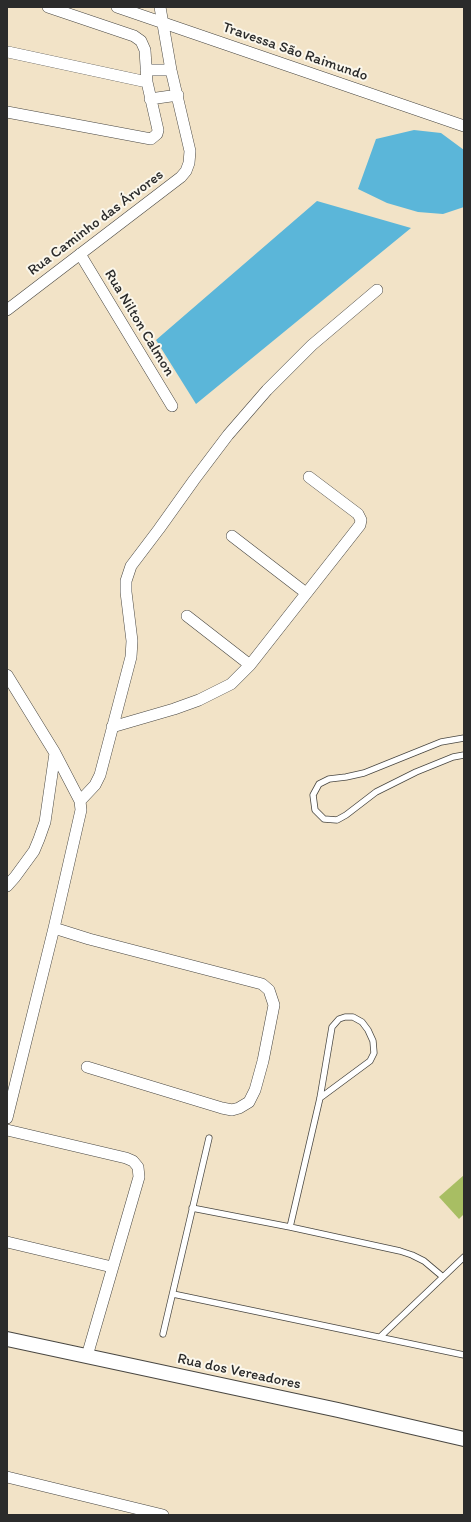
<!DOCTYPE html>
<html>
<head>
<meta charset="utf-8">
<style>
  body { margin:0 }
  #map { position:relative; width:471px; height:1522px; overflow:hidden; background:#f2e3c7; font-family:Itim,sans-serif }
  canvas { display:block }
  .frame { position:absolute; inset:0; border:8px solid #2b2b2b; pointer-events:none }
</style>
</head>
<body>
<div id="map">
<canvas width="471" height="1522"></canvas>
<div class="frame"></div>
</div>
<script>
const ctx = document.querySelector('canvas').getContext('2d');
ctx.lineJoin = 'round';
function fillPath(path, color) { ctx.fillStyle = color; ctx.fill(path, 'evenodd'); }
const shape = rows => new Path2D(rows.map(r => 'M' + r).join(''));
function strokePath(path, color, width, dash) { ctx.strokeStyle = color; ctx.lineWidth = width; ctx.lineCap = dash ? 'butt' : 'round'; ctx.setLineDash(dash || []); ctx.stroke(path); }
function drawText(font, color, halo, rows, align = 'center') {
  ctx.font = font + ' Itim,sans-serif'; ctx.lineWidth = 4; ctx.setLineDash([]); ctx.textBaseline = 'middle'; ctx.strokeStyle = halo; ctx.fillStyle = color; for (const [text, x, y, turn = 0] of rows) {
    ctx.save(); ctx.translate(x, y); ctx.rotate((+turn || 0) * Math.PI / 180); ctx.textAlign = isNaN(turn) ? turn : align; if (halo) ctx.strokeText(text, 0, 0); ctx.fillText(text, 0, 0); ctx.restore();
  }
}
const green = shape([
  [464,1175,464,1214,459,1219,439,1197]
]);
const water = shape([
  [414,130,441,133,464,150,464,207,443,214,418,212,387,203,358,189,376,139],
  [317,201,411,228,196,404,156,340]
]);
const service = shape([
  [464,738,441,742,364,773,346,777,329,779,319,784,313,795,315,810,324,819,337,820,346,815,376,792,416,772,453,757,464,755],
  [192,1208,290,1227,400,1251,412,1255,424,1261,443,1277],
  [290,1227,320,1098,332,1027,339,1019,345,1017,353,1017,362,1022,368,1030,373,1041,374,1053,370,1061,320,1098],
  [173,1294,464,1355],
  [163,1334,209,1138],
  [380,1337,464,1257]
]);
const minor = shape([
  [117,7,464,126],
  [8,52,147,82],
  [146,70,171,70],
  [150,99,178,95],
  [7,112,151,139,157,134,158,130,147,82,145,50,141,41,134,36,48,7],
  [80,254,172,406],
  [7,310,181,177,186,171,189,163,190,151,171,70,160,7],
  [232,536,306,593],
  [187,616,250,665],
  [7,675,55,753,80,801,81,810,54,928,7,1118],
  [112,727,174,709,199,700,231,684,250,665,360,525,361,520,358,514,309,477],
  [80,801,95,785,100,775,131,657,132,641,126,592,126,581,131,566,159,529,194,480,228,435,267,390,312,345,377,290],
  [7,886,15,877,34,851,39,839,45,822,55,753],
  [54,928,89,939,262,984,269,990,274,1005,263,1061,255,1090,249,1102,239,1108,232,1110,222,1108,87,1067],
  [7,1130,126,1158,133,1161,138,1167,139,1177,87,1356],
  [7,1242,112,1267],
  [7,1477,163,1515]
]);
const tertiary = shape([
  [7,1339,338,1410,464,1439]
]);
const streetNames = [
  ["Travessa São Raimundo",295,52,19],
  ["Rua Caminho das Árvores",96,223,-37],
  ["Rua Nilton Calmon",139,323,59],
  ["Rua dos Vereadores",239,1372,12]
];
fillPath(green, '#a8be63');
fillPath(water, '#5bb6d9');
strokePath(service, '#494742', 7);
strokePath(minor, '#494742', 12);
strokePath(tertiary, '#494742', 16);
strokePath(service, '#fff', 5.5);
strokePath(minor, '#fff', 11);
strokePath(tertiary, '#fff', 14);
drawText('15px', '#2b2b2b', '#fbf7ec', streetNames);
</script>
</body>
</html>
